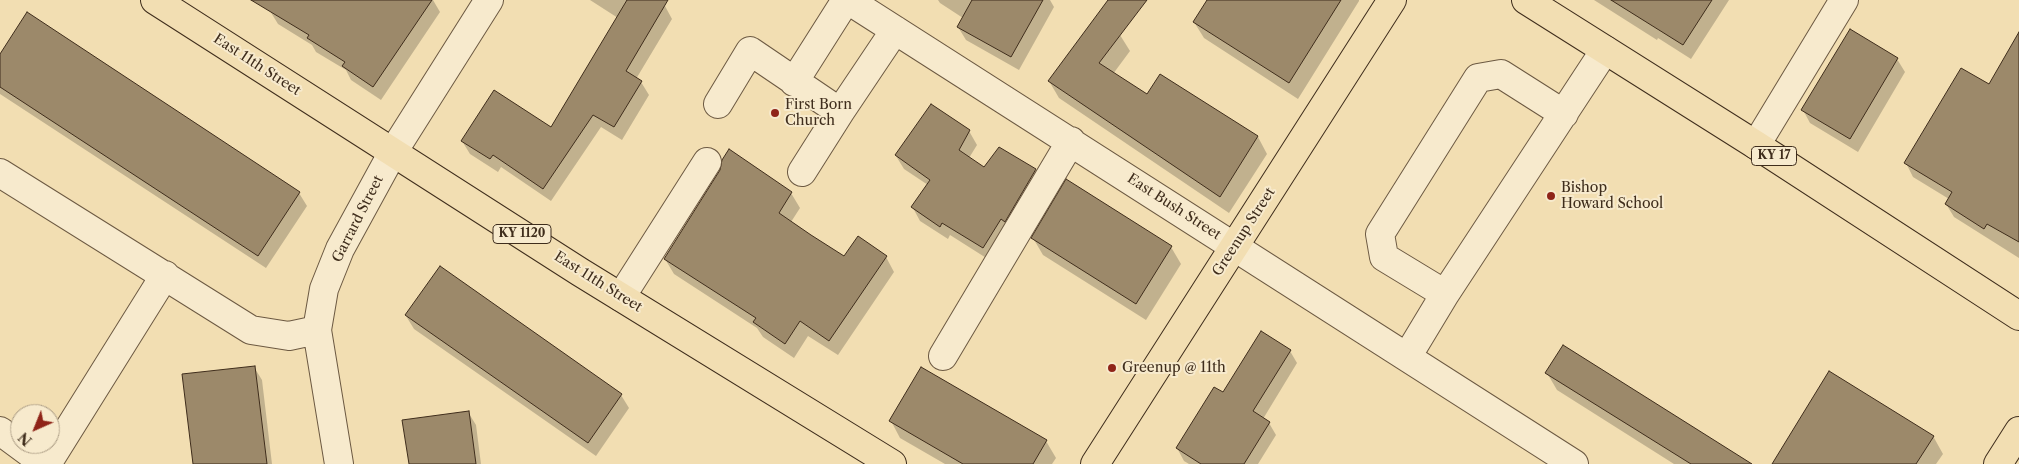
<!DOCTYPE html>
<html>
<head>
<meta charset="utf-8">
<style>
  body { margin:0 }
  #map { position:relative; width:2019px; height:464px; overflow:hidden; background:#f2deb2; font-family:"Libre Caslon Text",serif }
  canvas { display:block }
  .north { position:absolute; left:10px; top:404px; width:50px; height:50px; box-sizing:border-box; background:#f7eacd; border:1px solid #ad9e86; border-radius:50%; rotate:224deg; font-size:14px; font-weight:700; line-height:20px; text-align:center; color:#3f2d1c }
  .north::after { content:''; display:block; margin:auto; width:18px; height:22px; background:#8f2418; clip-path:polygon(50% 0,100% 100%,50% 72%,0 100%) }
</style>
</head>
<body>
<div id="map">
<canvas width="2019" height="464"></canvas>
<div class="north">N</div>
</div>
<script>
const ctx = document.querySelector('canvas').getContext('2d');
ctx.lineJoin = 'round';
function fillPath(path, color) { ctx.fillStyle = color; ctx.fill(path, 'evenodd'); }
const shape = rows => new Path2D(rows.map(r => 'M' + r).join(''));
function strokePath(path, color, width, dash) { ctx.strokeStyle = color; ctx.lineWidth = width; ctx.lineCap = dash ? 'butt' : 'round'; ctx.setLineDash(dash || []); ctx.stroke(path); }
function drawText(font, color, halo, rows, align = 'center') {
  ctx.font = font + ' "Libre Caslon Text",serif'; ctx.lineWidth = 4; ctx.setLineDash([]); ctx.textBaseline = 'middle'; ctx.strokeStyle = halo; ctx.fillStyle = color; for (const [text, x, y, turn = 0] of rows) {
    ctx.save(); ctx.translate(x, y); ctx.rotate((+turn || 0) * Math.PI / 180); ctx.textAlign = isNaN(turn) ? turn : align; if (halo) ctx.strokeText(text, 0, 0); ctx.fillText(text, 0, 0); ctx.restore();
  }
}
const shadow = shape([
  [257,0,433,0,440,12,381,100,351,80,346,70,316,52,312,45,278,24,270,11],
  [590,0,655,0,665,6,672,19,636,79,641,82,649,95,622,140,601,127,551,201,501,167,498,172,470,154,462,141,551,128,618,18],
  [938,0,1050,0,1054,7,1019,70,966,40,958,27,963,18,940,3],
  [1208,0,1359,0,1359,1,1298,99,1204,38,1194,22],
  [1594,0,1729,0,1691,59,1658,38,1657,40],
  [1120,35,1130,51,1113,74,1147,95,1160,75,1258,137,1267,154,1229,213,1059,98,1049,81],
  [0,56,299,193,307,206,266,268,0,94],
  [1897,59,1905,72,1858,152,1810,123,1803,110],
  [969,131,977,145,969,158,985,169,1035,170,1043,183,991,261,950,235,948,239,920,221,913,208,928,185,904,169,896,156],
  [2019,141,2019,258,1954,217,1946,204,1949,199,1913,177,1906,163],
  [791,193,800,208,791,222,844,258,886,257,894,272,838,355,808,336,794,358,763,337,757,328,674,274,665,259],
  [1033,238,1171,247,1181,264,1146,320,1043,255],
  [406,316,621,395,629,408,596,456,414,329],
  [1290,351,1297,363,1263,419,1269,423,1276,435,1258,464,1189,464,1184,461,1177,448,1223,394],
  [254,367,262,380,272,464,195,464],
  [1547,373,1750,464,1674,464,1557,390],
  [468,412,476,425,481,464,410,464],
  [891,421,1046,441,1056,458,1052,464,945,464,900,438],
  [1933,436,1943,454,1936,464,1773,464]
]);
const building = shape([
  [251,0,432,0,373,87,342,66,345,62,307,38,309,35,251,0],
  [627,0,668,0,626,71,642,81,614,127,593,115,543,189,493,155,490,159,461,141,494,90,551,127,627,0],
  [972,0,1043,0,1011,57,957,27,972,0],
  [1108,0,1147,0,1099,63,1147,94,1160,74,1258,136,1220,197,1048,81,1108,0],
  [1207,0,1341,0,1289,83,1193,22,1207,0],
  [1611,0,1712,0,1683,45,1611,0],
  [27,12,300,192,258,256,0,87,0,54,27,12],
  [1850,29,1898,58,1850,139,1801,110,1850,29],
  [2019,32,2019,242,1987,224,1984,229,1945,204,1952,192,1904,163,1961,68,1989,84,2019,32],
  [931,104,970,130,959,150,984,167,999,147,1036,169,1005,222,1001,219,983,248,942,223,940,227,911,207,930,180,895,155,931,104],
  [729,149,792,192,779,213,811,235,844,256,858,236,887,256,829,341,800,321,785,344,753,322,756,318,664,259,720,170,722,160,729,149],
  [1066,179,1172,246,1136,304,1031,238,1066,179],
  [440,266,622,394,588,443,405,315,440,266],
  [1261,331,1291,350,1253,411,1270,422,1244,464,1201,464,1176,448,1214,387,1223,392,1261,331],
  [1563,345,1752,464,1691,464,1545,373,1563,345],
  [255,366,267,464,193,464,182,374,255,366],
  [921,367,1047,440,1033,464,963,464,889,421,921,367],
  [1829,371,1934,436,1916,464,1772,464,1829,371],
  [469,411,476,464,409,464,402,420,469,411]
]);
const minor = shape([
  [848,0,1574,464],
  [794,82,846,0],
  [718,104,750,51,840,112,895,30],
  [1756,145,1844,0],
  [802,172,840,112],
  [0,173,251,330,289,336,317,330],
  [1445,294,1384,257,1380,234,1478,78,1501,74,1564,114],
  [621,297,707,162],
  [943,356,1071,141],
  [1407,357,1445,294,1605,50],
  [0,431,45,464],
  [47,464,165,275],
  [339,464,317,330,324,289,340,249,393,152,489,0]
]);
const major = shape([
  [155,0,580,272,892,464],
  [1526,0,1756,145,2019,316],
  [1095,464,1392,0],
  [1998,464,2019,431]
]);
const markers = [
  [775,113,5,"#8f2418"],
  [1551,196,5,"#8f2418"],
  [1112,368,5,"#8f2418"]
];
const shields = [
  [1774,156,45],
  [522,234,58]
];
const shieldNames = [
  ["KY 17",1774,156],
  ["KY 1120",522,234]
];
const streetNames = [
  ["East 11th Street",257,65,33],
  ["East Bush Street",1174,207,33],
  ["Garrard Street",358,219,-63],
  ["Greenup Street",1244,232,-57],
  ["East 11th Street",598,282,32]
];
const poiNames = [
  ["First Born",785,105],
  ["Church",785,121],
  ["Bishop",1561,188],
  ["Howard School",1561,204],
  ["Greenup @ 11th",1122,368]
];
fillPath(shadow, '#0003');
fillPath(building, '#9c896a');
strokePath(building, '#3f2d1c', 1);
strokePath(minor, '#6c5942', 30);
strokePath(major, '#3f2d1c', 30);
strokePath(minor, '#f7eacd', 28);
strokePath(major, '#f2deb2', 28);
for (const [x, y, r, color] of markers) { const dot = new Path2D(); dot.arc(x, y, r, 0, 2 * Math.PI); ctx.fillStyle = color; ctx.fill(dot); strokePath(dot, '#f7eacd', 2); }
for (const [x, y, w] of shields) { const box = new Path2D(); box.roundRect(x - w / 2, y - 9.5, w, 19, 4); ctx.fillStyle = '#f7eacd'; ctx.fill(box); strokePath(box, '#3f2d1c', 1); }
drawText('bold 12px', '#3f2d1c', null, shieldNames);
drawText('14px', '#3f2d1c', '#f7eacd', streetNames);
drawText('14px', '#3f2d1c', '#f7eacd', poiNames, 'left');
</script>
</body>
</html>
